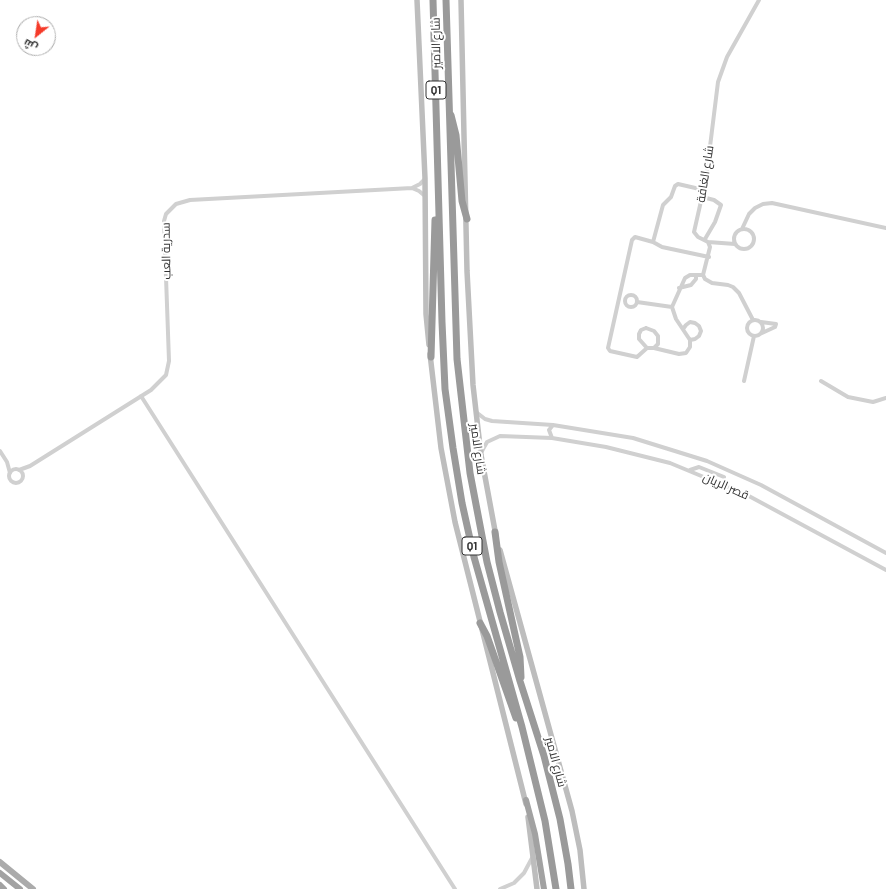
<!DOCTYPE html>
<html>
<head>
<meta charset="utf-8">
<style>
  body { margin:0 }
  #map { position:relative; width:886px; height:889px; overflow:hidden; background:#fff; font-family:Barlow,Cairo,sans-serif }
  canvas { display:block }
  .north { position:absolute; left:16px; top:16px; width:40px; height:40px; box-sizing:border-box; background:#fff; border:1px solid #adadad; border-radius:50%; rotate:210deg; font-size:11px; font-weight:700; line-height:16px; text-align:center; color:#333 }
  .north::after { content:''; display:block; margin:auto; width:14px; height:18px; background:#f53a29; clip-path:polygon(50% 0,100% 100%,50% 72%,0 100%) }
</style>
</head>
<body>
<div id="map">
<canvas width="886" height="889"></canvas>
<div class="north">ش</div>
</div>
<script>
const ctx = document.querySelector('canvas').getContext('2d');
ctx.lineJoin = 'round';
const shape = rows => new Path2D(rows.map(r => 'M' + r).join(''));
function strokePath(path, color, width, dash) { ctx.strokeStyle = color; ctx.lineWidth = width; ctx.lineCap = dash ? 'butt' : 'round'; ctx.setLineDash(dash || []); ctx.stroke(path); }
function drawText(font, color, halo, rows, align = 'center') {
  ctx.font = font + ' Barlow,Cairo,sans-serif'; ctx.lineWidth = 4; ctx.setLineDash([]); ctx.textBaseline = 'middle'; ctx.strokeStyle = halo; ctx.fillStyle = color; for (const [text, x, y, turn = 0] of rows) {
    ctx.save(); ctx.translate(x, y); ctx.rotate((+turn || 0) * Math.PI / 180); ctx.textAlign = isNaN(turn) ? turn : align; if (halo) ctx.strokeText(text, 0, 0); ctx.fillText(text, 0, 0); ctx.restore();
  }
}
const minor = shape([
  [412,188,419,191,425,196],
  [704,190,678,184,675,186,671,197,663,205,653,242,662,247,709,257],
  [702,197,714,200,721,205,715,222,705,239],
  [742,229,749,214,755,208,763,204,772,203,886,228],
  '734 239a10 10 0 1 1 20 0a10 10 0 1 1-20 0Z',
  [708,242,735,244],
  [679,288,691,285,696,279,696,275],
  '625 301a6 6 0 1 1 12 0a6 6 0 1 1-12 0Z',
  [637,302,672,307],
  '747 328a8 8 0 1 1 16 0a8 8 0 1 1-16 0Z',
  [753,320,739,293,733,287,728,285,712,283,705,279,703,275,710,247,708,242,698,237,694,232,706,179,718,82,727,57,759,0],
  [761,322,776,324,775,327,762,333],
  [646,328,654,331,658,336,658,344,654,348,647,348,639,339,639,334,641,330,646,328],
  [683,329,686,325,690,322,695,323,699,326,701,331,699,336,695,339,690,340],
  [647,348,637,357,610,351,608,348,632,240,635,237,653,242],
  [654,348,679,354,686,353,690,347,690,340,676,319,672,307,685,278,690,275,703,275],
  [744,381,754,336],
  [821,381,848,397,873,402,886,398],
  [141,396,455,889],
  [476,412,485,419,492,421,553,425,633,438,707,461,761,485,886,553],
  [552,438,549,430,553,425],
  [0,451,7,462,10,473],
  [482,451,487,442,500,436,552,438,606,447,670,463,747,495,886,570],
  '9 476a7 7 0 1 1 14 0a7 7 0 1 1-14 0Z',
  [19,470,30,466,151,390,166,375,169,361,164,221,166,214,176,204,190,200,412,188,420,184,425,179],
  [690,470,699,467,724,477],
  [500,889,514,883,524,873,532,858]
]);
const secondary = shape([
  [417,0,425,178,426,314,429,345],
  [461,0,467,271,473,385,481,455,496,536],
  [430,354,441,448,455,522,526,804],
  [500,550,572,811,580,850,584,889],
  [528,817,537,889]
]);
const primary = shape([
  [0,862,33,889]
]);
const trunk = shape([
  [526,800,535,834,544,889],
  [0,873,20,889],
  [0,885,4,889]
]);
const motorway = shape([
  [433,0,442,322,445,389,453,448,462,503,474,557,522,727,545,821,556,889],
  [446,0,457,359,470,473,487,562,500,612,520,681,544,756,560,819,568,864,571,889],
  [451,115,456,135,462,201,467,219],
  [431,357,435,220],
  [495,532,499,562,520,657,521,677],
  [480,623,487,636,516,718]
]);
const shields = [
  [436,90,20],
  [472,546,20]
];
const shieldNames = [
  ["Q1",436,90],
  ["Q1",472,546]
];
const streetNames = [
  ["شارع الامير",436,43,-91],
  ["شارع الغافة",705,174,-81],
  ["سدرية العب",166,251,-91],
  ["شارع الامير",478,449,82],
  ["قصر الريان",726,486,24],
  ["شارع الامير",556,762,75]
];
strokePath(minor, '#d0d0d0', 4);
strokePath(secondary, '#bdbdbd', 5.5);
strokePath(primary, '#ababab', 6);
strokePath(trunk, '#a2a2a2', 6);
strokePath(motorway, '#9a9a9a', 7);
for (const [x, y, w] of shields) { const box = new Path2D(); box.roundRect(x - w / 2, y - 9, w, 18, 3); ctx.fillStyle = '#fff'; ctx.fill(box); strokePath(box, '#333', 1); }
drawText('bold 11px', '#333', null, shieldNames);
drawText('12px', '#333', '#fff', streetNames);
</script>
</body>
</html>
